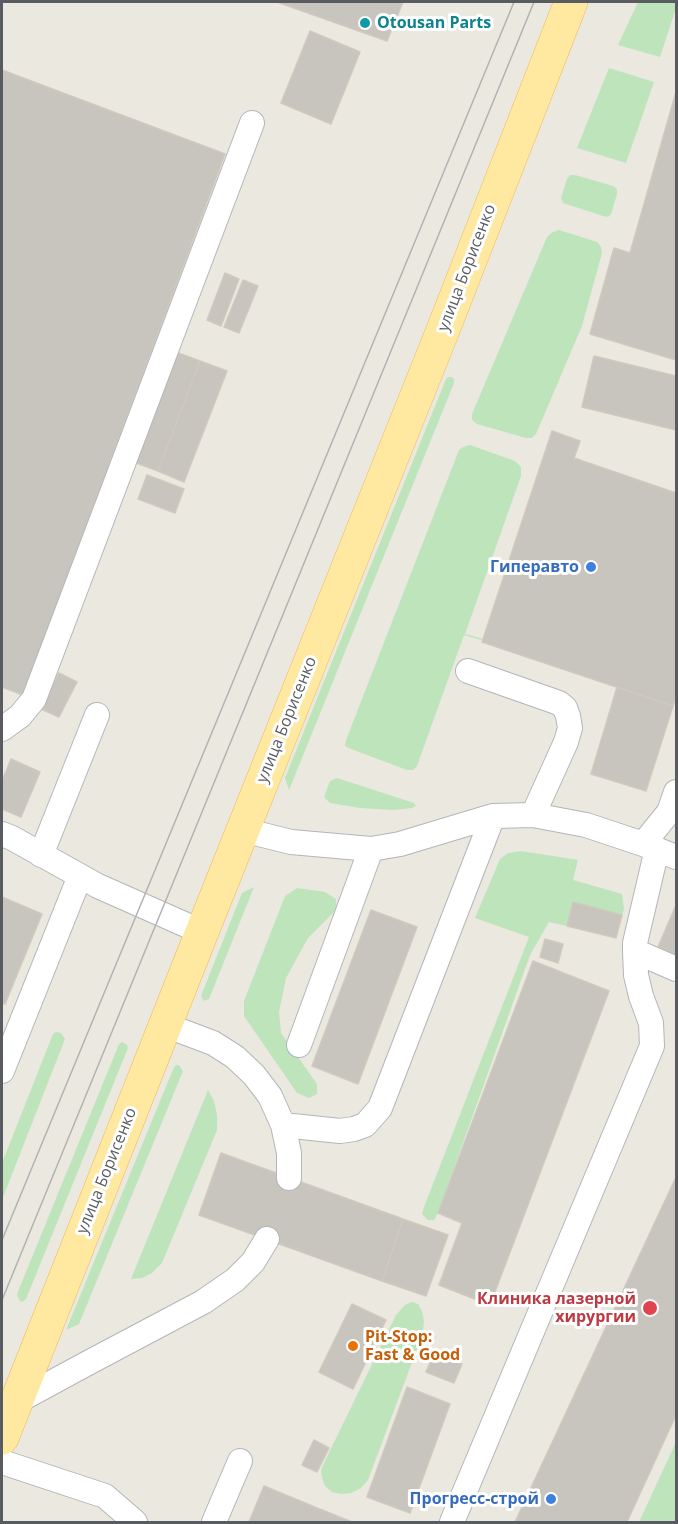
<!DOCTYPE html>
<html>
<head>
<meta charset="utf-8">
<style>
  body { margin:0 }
  #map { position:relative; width:678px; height:1524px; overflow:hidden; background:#ebe8df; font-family:"Open Sans",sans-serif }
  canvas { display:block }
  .frame { position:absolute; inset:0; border:3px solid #585c60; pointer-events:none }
</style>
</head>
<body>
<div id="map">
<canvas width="678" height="1524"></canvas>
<div class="frame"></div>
</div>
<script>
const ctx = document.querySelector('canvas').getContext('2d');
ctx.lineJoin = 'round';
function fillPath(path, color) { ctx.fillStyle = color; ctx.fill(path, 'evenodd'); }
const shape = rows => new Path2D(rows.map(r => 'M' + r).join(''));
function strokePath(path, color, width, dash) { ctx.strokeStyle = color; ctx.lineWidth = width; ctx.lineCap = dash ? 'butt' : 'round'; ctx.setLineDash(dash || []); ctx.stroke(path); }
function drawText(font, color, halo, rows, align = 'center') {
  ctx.font = font + ' "Open Sans",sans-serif'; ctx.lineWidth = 6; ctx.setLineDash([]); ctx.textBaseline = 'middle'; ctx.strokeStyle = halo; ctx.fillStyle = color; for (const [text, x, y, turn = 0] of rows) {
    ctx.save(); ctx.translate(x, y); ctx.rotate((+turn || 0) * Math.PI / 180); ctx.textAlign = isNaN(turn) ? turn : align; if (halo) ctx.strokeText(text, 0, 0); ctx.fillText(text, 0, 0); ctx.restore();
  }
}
const green = shape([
  [638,2,676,2,676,8,660,57,618,45],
  [609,68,654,82,626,163,577,148],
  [570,175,575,175,613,186,617,189,617,194,611,214,608,217,603,216,563,203,561,198,567,179],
  [559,230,597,242,601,247,602,253,582,326,536,434,532,438,526,438,477,424,472,420,472,414,547,237,553,232],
  [448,377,452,377,454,379,454,383,289,790,285,778,446,379],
  [470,445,515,461,521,467,521,476,465,634,676,691,676,696,464,635,417,766,413,770,407,770,351,749,345,746,346,740,459,450,463,447],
  [337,778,414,803,416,806,412,808,394,810,360,808,330,803,324,797,330,781],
  [521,851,578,860,573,880,622,894,624,909,622,915,573,903,567,926,549,922,530,955,438,1213,434,1220,428,1220,422,1214,424,1207,529,937,475,918,500,859,508,853],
  [254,887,209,999,204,1001,201,996,242,893],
  [297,888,325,892,336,899,336,910,308,938,286,978,279,1012,281,1033,317,1084,317,1094,309,1098,297,1093,244,1016,244,1001,285,896],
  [56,1032,61,1033,65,1039,2,1200,2,1163,53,1034],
  [122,1042,127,1045,128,1048,26,1299,22,1302,19,1300,17,1294,119,1044],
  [176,1065,179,1065,183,1071,79,1324,66,1330,174,1067],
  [208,1090,214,1101,217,1115,217,1130,162,1263,152,1273,142,1278,131,1279],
  [412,1302,418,1304,422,1311,424,1321,423,1333,368,1480,361,1488,351,1493,341,1494,332,1492,325,1486,322,1478,321,1470,323,1465,396,1315,405,1305],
  [676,1442,676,1522,639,1522]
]);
const building = shape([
  [277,2,403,2,387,41,277,2],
  [310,31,360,52,331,124,281,103,310,31],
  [2,70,225,154,23,695,2,687,2,70],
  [676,92,676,360,590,334,614,248,630,253,676,92],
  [225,273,239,279,221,326,207,320,225,273],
  [243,280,258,286,239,333,224,327,243,280],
  [173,351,200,361,158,471,131,461,173,351],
  [594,356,676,376,676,430,582,407,594,356],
  [200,361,227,371,184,482,158,471,200,361],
  [552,431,580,441,574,458,676,493,676,694,673,706,482,642,552,431],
  [147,475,184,489,175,513,138,499,147,475],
  [59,673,77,682,59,717,41,709,59,673],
  [617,687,673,706,646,791,591,774,617,687],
  [11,759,40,772,21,817,2,809,2,781,11,759],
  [2,897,42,914,5,1004,2,1003,2,897],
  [573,902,622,915,616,938,567,926,573,902],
  [676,905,676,955,658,947,676,905],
  [371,910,417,927,358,1084,312,1066,371,910],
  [545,939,563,944,558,963,540,957,545,939],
  [533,961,609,991,490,1305,439,1285,462,1223,438,1213,533,961],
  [221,1153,403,1219,382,1281,199,1215,221,1153],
  [676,1177,676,1415,627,1522,515,1522,676,1177],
  [403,1219,448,1235,426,1296,382,1281,403,1219],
  [352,1304,386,1320,353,1389,319,1372,352,1304],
  [434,1353,462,1364,454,1383,426,1372,434,1353],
  [407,1387,450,1404,410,1513,367,1497,407,1387],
  [314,1440,329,1448,317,1472,302,1465,314,1440],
  [264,1486,317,1508,352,1522,249,1522,264,1486]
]);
const service = shape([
  [468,671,559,703,565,708,568,716,570,728,566,742,533,815],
  [2,729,20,716,34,699,252,123],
  [243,830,291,842,371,849,400,844,493,816,533,815,586,825,643,844,676,857],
  [2,834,12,838,98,886,202,932],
  [643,844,669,812,676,792],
  [41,855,97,715],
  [635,951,676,969],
  [165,1025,213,1043,235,1057,254,1075,270,1096,283,1125,289,1153,289,1178],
  [299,1045,371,849],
  [2,1071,80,876],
  [283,1125,340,1131,354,1129,365,1125,380,1108,493,816],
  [16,1402,86,1364,203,1302,235,1280,253,1262,267,1239],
  [2,1462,105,1496,135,1522],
  [214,1522,240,1461],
  [452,1522,652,1046,651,1023,641,996,636,975,635,951,635,943,657,849]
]);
const primary = shape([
  [2,1438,202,932,443,330,571,2]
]);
const tram = shape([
  [2,1240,514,2],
  [2,1300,534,2]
]);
const markers = [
  [365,23,6,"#0f9aa8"],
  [591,567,6,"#3f7fe0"],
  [650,1308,8,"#e0444e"],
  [353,1346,6,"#e8710a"],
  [551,1499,6,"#3f7fe0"]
];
const cultureNames = [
  ["Otousan Parts",377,23]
];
const streetNames = [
  ["улица Борисенко",467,268,-69],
  ["улица Борисенко",287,720,-68],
  ["улица Борисенко",107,1171,-68]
];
const shopNames = [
  ["Гиперавто",579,567],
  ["Прогресс-строй",539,1499]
];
const healthNames = [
  ["Клиника лазерной",636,1299],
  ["хирургии",636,1317]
];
const foodNames = [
  ["Pit-Stop:",365,1337],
  ["Fast & Good",365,1355]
];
fillPath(green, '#bee4bb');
fillPath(building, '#c8c4be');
strokePath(building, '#d0c9bd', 1.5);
strokePath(service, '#b2b6ba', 26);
strokePath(primary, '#f0b853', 34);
strokePath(service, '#fff', 24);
strokePath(primary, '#ffe8a0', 33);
strokePath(tram, '#b1b2b2', 1.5);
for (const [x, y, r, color] of markers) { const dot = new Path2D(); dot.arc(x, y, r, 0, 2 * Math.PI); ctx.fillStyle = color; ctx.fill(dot); strokePath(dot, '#fff', 2); }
drawText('bold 16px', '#0d838f', '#fff', cultureNames, 'left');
drawText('16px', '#585c60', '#fff', streetNames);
drawText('bold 16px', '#366cbe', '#fff', shopNames, 'right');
drawText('bold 16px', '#be3a42', '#fff', healthNames, 'right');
drawText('bold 16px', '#c56008', '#fff', foodNames, 'left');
</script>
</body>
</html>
